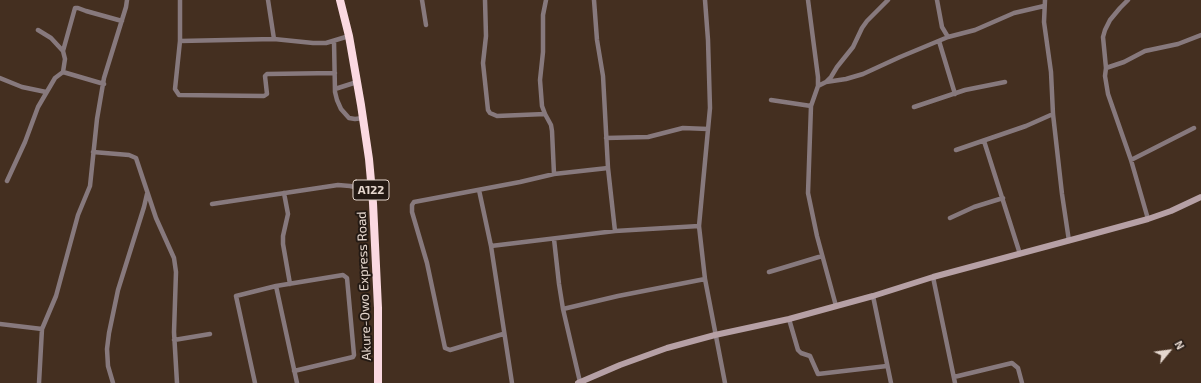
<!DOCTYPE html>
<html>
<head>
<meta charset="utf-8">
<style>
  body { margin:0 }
  #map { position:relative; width:1201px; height:383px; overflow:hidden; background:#442f20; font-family:"Exo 2",sans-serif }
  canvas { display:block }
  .north { position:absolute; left:1149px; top:331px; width:40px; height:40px; -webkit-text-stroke:3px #231913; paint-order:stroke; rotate:61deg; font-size:11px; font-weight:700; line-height:16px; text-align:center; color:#e5d7ce }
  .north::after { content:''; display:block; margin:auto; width:14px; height:18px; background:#e5d7ce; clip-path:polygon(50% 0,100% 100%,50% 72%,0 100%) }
</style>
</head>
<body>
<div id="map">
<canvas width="1201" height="383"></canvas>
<div class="north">N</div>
</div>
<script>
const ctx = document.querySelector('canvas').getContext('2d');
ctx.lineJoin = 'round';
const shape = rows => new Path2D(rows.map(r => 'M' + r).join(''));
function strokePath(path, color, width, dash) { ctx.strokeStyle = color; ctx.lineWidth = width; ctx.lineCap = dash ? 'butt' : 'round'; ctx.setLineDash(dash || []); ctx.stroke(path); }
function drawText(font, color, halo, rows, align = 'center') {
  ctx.font = font + ' "Exo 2",sans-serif'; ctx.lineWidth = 4; ctx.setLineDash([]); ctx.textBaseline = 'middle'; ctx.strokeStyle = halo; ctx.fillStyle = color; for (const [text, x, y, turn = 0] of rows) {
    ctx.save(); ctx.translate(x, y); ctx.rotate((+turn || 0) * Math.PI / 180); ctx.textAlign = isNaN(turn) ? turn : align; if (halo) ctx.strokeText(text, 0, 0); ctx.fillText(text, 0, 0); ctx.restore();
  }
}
const street = shape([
  [180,0,180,41,175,89,179,95,264,96,267,94,265,76,267,74,335,73],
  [268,0,274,39],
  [422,0,426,25],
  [485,0,486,36,483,63,488,110,490,113,497,116,545,114],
  [546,0,543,15,543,52,540,80,542,106,545,114,551,125,552,131,554,174],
  [594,0,597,40,603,76,608,168,615,231],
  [705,0,708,40,710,108,699,226,705,279,725,383],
  [808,0,818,77,818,86,811,106,808,193,817,236,836,306],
  [937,0,942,27,948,37],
  [1045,0,1044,22,1051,72,1053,114,1062,194,1069,241],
  [1128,0,1120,8,1110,20,1105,30,1103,37,1106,68,1105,76,1108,94,1131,160,1148,219],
  [38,30,51,38,63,51,65,59,63,72],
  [180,41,274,39,313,43,326,43,349,36],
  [334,41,335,92,337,100,341,109,349,118,355,119,363,118],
  [939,41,955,94],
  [63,51,75,8,78,8,86,11,122,21],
  [1106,68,1124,62,1145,51,1178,44,1201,35],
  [0,78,22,87,46,92],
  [826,82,846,79,863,74,900,57,948,37,975,30,1014,13,1044,6],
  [818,86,826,82,831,77,837,67,853,47,862,28,867,21,888,0],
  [335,89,357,82],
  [771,100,811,106],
  [914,107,965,90,1005,82],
  [606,138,648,137,683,128,708,129],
  [984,141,1020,254],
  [956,150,1026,126,1053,114],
  [93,152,129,155,136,158,156,218,174,258,176,272,174,332,177,383],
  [1131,160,1194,128],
  [7,181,25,142,38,107,55,78,63,72,104,84],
  [479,190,491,246,512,383],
  [284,193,288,214,283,236,283,244,290,284],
  [212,204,338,185,350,186,372,191],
  [950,218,974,207,1003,198],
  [554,239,559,284,563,309,580,382],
  [491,246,615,231,699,226],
  [769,272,822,256],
  [933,277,955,383],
  [276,286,297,383],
  [873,296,891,383],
  [563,309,618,296,705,279],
  [789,319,798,350,801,353,810,356,818,374,887,366],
  [0,324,42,329],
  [503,334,450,350,445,348,427,263,412,212,412,205,414,202,520,182,554,174,608,168],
  [174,340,210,334],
  [954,377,1012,363,1018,368,1022,383],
  [39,383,42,329,56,296,78,215,90,186,97,119,104,78,126,7,127,0],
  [113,383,108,366,107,349,109,333,118,290,144,207,147,194],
  [255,383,236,296,276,286,343,275,347,278,354,355,353,357,294,371]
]);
const secondary = shape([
  [578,383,620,365,667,348,715,335,789,319,873,296,933,277,1082,237,1148,219,1171,211,1201,197]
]);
const highway = shape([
  [340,0,349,36,361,105,369,159,373,203,378,308,378,383]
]);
const shields = [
  [371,190,36]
];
const shieldNames = [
  ["A122",371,190]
];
const streetNames = [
  ["Akure-Owo Express Road",364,286,-92]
];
strokePath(street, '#87797d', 4.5);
strokePath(secondary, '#b6a0a5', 6);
strokePath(highway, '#fbd9e1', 8);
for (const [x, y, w] of shields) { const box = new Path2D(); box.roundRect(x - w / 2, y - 10, w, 20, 3); ctx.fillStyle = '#231913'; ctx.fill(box); strokePath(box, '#e5d7ce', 1); }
drawText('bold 12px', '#e5d7ce', null, shieldNames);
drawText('13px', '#e5d7ce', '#231913', streetNames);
</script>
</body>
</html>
